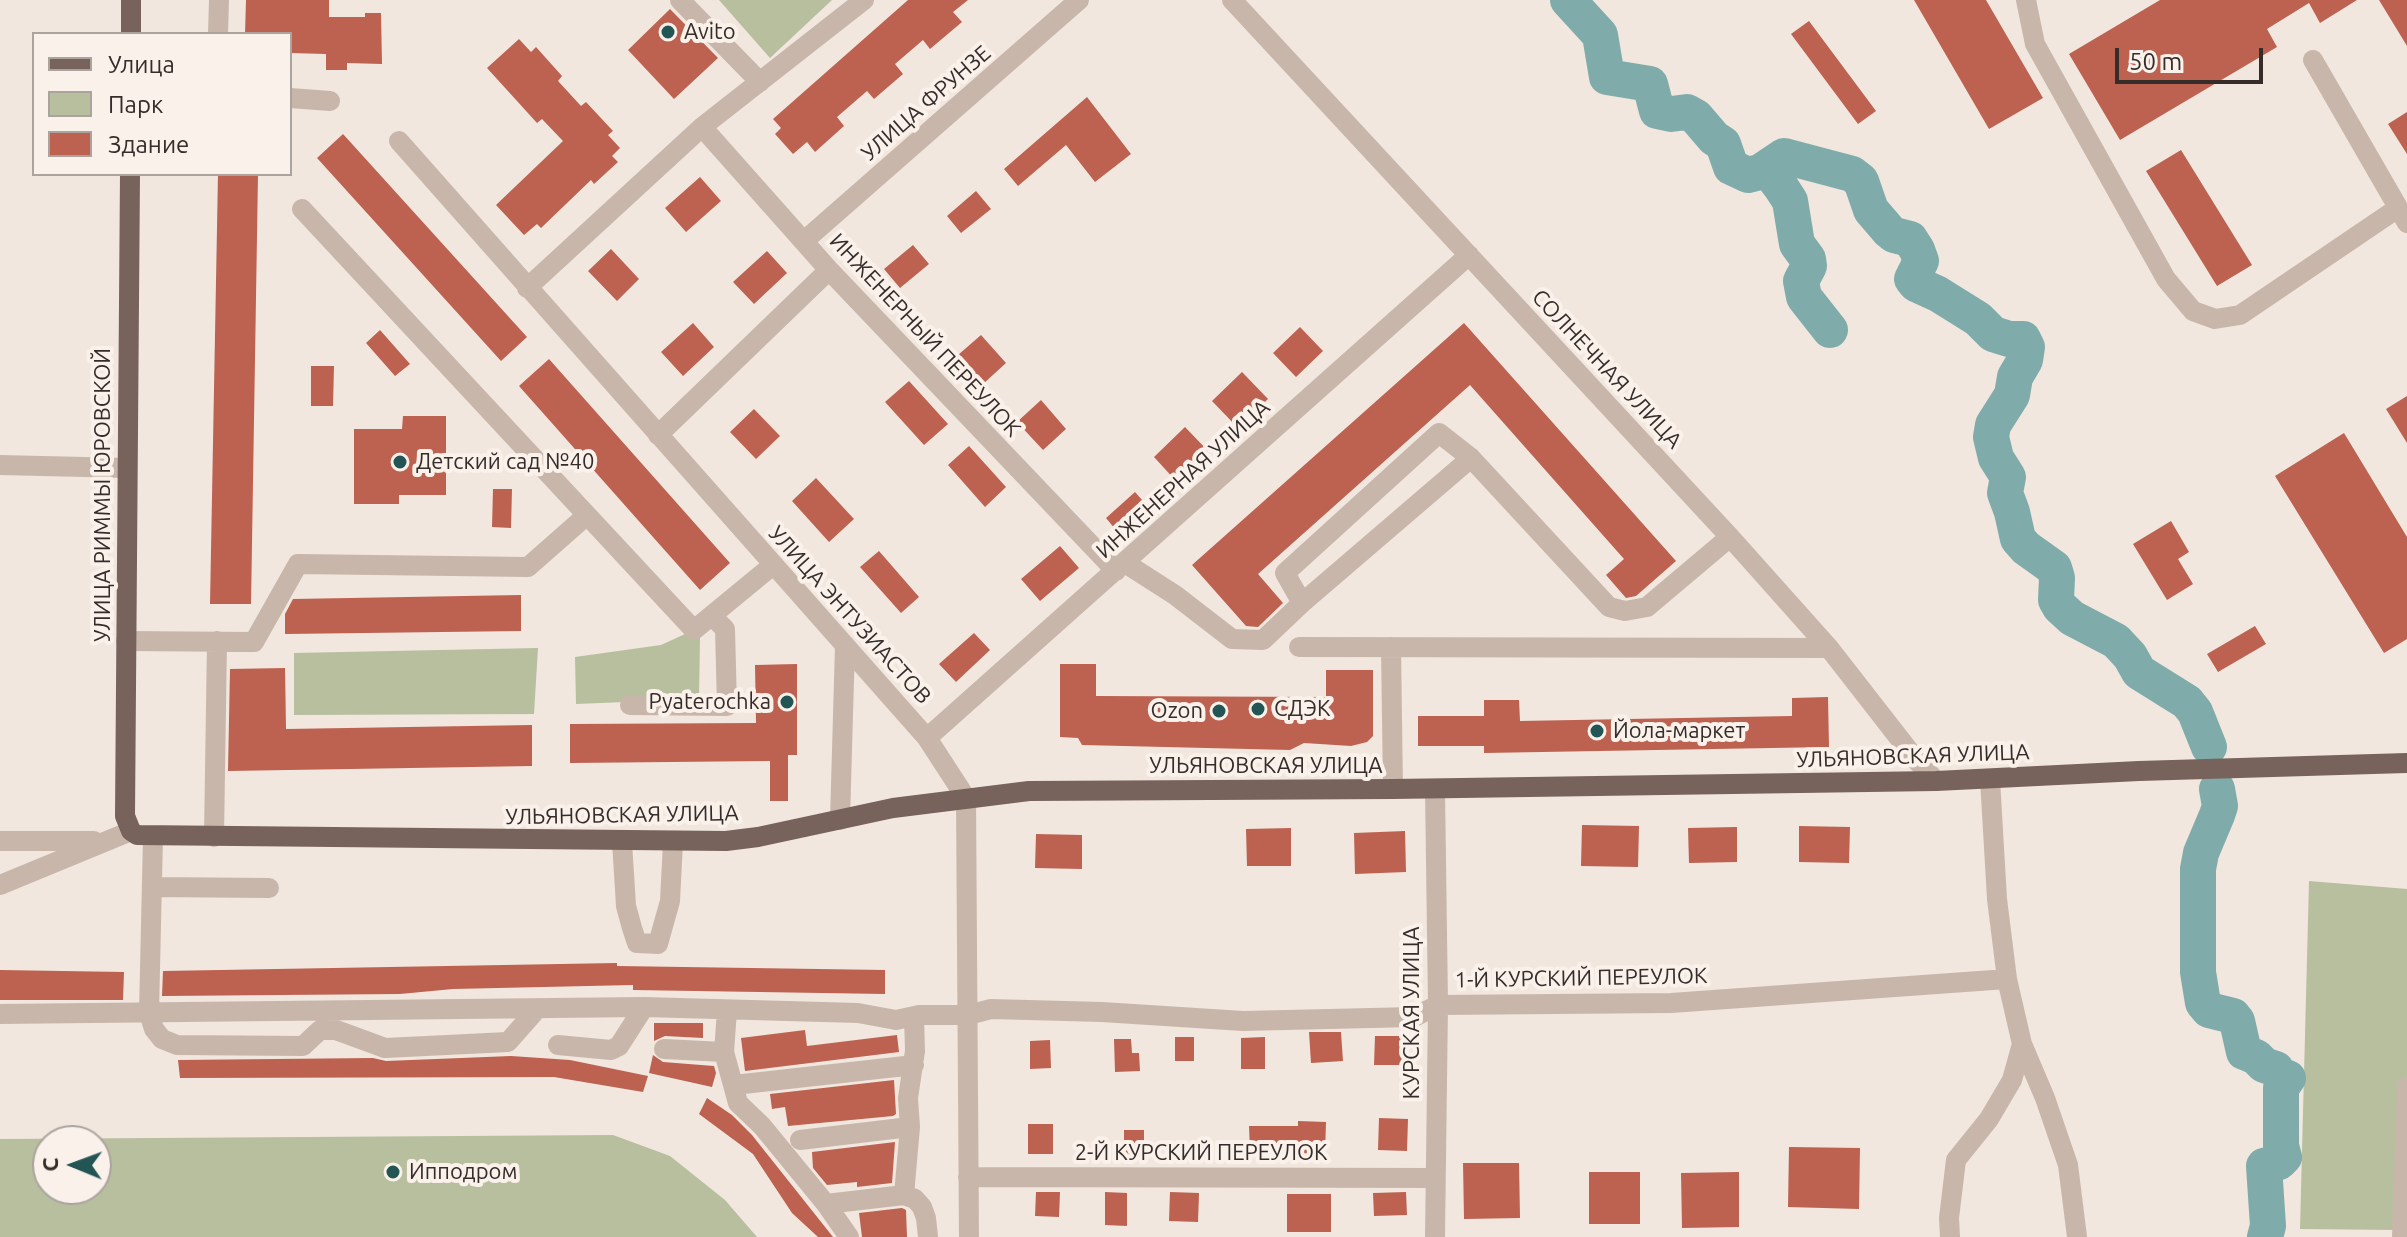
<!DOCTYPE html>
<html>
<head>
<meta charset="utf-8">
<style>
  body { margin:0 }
  #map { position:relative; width:2407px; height:1237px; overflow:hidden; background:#f1e7de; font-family:Ubuntu,sans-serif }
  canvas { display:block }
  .legend { position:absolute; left:32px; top:32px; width:260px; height:144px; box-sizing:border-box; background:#f9f1ea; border:2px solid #aba39d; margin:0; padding:10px 14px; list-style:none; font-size:24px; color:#362d2a }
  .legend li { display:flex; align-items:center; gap:16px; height:40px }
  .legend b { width:40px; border:2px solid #aba39d }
  .north { position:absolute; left:32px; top:1125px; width:80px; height:80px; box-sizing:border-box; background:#f9f1ea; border:2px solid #aba39d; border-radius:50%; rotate:271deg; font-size:22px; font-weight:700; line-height:32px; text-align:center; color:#362d2a }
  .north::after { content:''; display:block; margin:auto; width:28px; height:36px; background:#225554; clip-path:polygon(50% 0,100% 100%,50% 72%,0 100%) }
  .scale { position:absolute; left:2115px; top:48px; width:148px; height:36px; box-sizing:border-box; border:4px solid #362d2a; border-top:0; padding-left:10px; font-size:24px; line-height:28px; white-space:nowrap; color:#362d2a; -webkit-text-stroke:6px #f9f1ea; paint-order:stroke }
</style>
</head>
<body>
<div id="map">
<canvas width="2407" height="1237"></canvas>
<ul class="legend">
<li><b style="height:10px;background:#77635c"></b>Улица</li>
<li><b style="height:22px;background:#b7bf9f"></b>Парк</li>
<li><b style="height:22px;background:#bd6150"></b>Здание</li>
</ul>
<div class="north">С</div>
<div class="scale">50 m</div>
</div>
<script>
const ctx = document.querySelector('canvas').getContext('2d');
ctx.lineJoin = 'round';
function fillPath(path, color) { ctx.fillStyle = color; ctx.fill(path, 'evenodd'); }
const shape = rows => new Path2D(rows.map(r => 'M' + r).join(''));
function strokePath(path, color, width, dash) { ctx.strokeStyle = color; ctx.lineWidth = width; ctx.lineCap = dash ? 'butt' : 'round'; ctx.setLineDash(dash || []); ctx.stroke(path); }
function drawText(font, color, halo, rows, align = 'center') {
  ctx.font = font + ' Ubuntu,sans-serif'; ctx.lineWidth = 8; ctx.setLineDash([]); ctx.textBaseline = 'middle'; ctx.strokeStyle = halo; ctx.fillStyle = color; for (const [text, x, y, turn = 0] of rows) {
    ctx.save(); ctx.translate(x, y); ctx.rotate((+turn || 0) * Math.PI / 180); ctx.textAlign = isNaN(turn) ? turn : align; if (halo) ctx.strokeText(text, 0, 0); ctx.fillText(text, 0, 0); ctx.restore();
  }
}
const green = shape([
  [719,0,832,0,770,58],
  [685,634,700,638,699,699,576,704,575,657,661,645],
  [538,648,534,714,294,715,294,653],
  [2309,881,2407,889,2407,1237,2398,1230,2300,1229],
  [613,1135,670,1156,725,1200,757,1237,0,1237,0,1139],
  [48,1141,96,1141,96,1189,48,1189]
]);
const river = shape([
  [1568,0,1600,35,1607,77,1650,84,1657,111,1671,114,1687,112,1696,117,1714,138,1723,144,1731,167,1748,175,1760,172,1771,174,1781,187,1790,201,1797,244,1808,259,1809,266,1801,281,1804,297,1830,330],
  [1760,172,1784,156,1852,174,1861,181,1871,210,1889,231,1894,235,1910,239,1917,250,1921,261,1912,279,1916,284,1938,294,1978,319,1993,334,2009,339,2023,339,2027,347,2025,360,2015,377,2012,395,1993,425,1991,437,1996,458,2008,477,2005,493,2012,512,2018,539,2026,548,2054,568,2057,578,2056,600,2060,607,2072,618,2116,641,2130,656,2139,672,2187,702,2195,712,2209,747],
  [2217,789,2220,806,2217,815,2201,853,2198,869,2198,972,2203,1003,2209,1010,2233,1016,2237,1021,2244,1052,2256,1057,2264,1065,2276,1069,2279,1075,2288,1078,2281,1088,2281,1146,2284,1157,2279,1162,2264,1166,2268,1226,2265,1237]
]);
const building = shape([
  [246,0,329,0,329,17,365,17,365,13,381,13,382,64,347,63,347,70,326,70,326,54,290,53,290,34,245,34],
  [908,0,968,0,953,12,962,22,930,49,923,40,895,64,903,74,874,99,867,91,837,117,844,126,815,152,807,142,793,154,775,134,781,128,773,119],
  [1914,0,1986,0,2043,98,1989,129],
  [2160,0,2357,0,2320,23,2309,3,2267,29,2277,47,2120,140,2069,54],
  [2379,0,2407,0,2407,46],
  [670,9,718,58,674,99,628,50],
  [1809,21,1876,111,1858,124,1791,34],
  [519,39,531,52,536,47,562,76,558,81,581,106,586,102,613,131,608,135,620,148,612,156,618,162,594,184,591,180,541,228,537,224,524,235,496,205,563,141,542,119,537,123,487,68],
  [1087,97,1131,154,1095,182,1066,145,1018,186,1004,169],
  [2407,112,2407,154,2388,124],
  [343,134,527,337,501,361,317,158],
  [2181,150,2252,265,2217,286,2146,171],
  [218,174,258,174,251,604,210,604],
  [700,177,721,201,686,232,665,208],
  [976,191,991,209,961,233,947,216],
  [913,245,929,264,900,288,884,269],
  [611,249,639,279,617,301,588,271],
  [767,251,787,273,754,304,733,282],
  [693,323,714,347,683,376,661,352],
  [1464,323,1676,561,1636,596,1626,598,1606,575,1624,559,1470,385,1258,574,1283,603,1258,627,1246,626,1192,565],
  [1300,327,1323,351,1296,377,1273,353],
  [380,330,410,364,395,376,366,343],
  [981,335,1006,363,983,384,958,355],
  [549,359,730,563,700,590,519,386],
  [311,366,334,366,333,406,311,406],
  [1242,372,1268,399,1238,428,1212,401],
  [909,381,948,424,924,445,885,402],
  [2407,396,2407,443,2386,409],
  [1041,400,1066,429,1043,450,1017,422],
  [754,409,780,436,756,459,730,432],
  [403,416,446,416,446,495,399,495,399,504,354,504,354,429,402,429],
  [1185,427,1208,451,1176,481,1154,457],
  [2344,433,2407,537,2407,639,2384,653,2275,476],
  [969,446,1006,487,985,507,948,465],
  [816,478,854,519,829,542,792,501],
  [493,489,512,489,511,528,492,527],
  [1135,492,1150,509,1120,535,1106,518],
  [2171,521,2189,552,2178,559,2193,584,2167,600,2133,544],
  [1060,546,1079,568,1040,601,1021,579],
  [879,551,919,597,901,613,860,567],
  [521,595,521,631,285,634,285,614,293,599],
  [2255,626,2266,644,2218,672,2207,654],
  [974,633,990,650,956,682,939,664],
  [797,664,797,755,788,755,788,801,770,801,770,761,570,763,570,724,756,723,755,665],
  [1060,664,1096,664,1096,696,1326,697,1326,670,1373,670,1373,736,1367,742,1351,746,1304,743,1290,750,1082,745,1078,738,1060,737],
  [285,668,286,729,532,725,532,766,228,771,230,669],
  [1828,697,1829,747,1484,753,1484,746,1418,746,1418,716,1484,716,1484,700,1519,700,1520,721,1792,716,1792,698],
  [1582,825,1639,826,1638,867,1581,866],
  [1799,826,1850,827,1849,863,1799,862],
  [1737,827,1737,862,1689,863,1688,828],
  [1291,828,1291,866,1247,866,1246,829],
  [1405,831,1406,872,1355,874,1354,833],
  [1036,834,1082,835,1082,869,1035,868],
  [617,963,617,966,885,970,885,994,633,990,633,985,453,989,400,994,162,996,163,971],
  [0,970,124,972,123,1000,0,1000],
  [654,1023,703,1023,703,1038,665,1036,654,1041],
  [805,1030,807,1046,897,1035,899,1052,745,1071,741,1038],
  [1309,1032,1341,1032,1343,1061,1311,1063],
  [1375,1036,1408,1036,1408,1065,1374,1065],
  [1175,1037,1194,1037,1194,1061,1175,1061],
  [1265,1037,1265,1069,1241,1069,1241,1038],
  [1114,1039,1131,1039,1132,1053,1139,1053,1140,1071,1115,1072],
  [1050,1040,1051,1068,1030,1069,1030,1041],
  [653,1055,663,1062,714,1066,716,1073,712,1087,649,1073],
  [511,1056,570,1060,648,1076,643,1092,554,1077,180,1078,178,1060,373,1058,386,1061],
  [894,1080,896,1114,893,1116,788,1126,785,1107,772,1109,770,1094],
  [707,1098,732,1115,752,1135,833,1237,818,1237,792,1213,753,1154,699,1114],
  [1379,1118,1408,1119,1407,1151,1378,1150],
  [1298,1121,1326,1122,1325,1154,1250,1151,1249,1126,1298,1126],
  [1028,1124,1053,1124,1053,1154,1028,1154],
  [1124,1130,1144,1130,1144,1155,1124,1155],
  [895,1142,892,1183,857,1187,857,1182,827,1185,813,1168,812,1152],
  [1789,1147,1860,1148,1859,1209,1788,1207],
  [1463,1163,1519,1163,1520,1218,1464,1219],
  [1589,1172,1640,1172,1640,1224,1589,1224],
  [1739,1172,1739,1227,1682,1228,1681,1173],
  [1036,1192,1060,1192,1059,1217,1035,1216],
  [1105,1192,1127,1193,1127,1226,1105,1225],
  [1170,1192,1199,1193,1198,1222,1169,1221],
  [1406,1192,1407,1215,1374,1216,1373,1193],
  [1287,1194,1331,1194,1331,1232,1287,1232],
  [902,1208,906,1210,907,1237,862,1237,859,1213]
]);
const minor = shape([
  [680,0,760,82],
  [1232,0,1730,537,1829,648,1917,761,1936,781],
  [2026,0,2035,44,2166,279,2193,311,2215,319,2240,315,2398,208],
  [218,34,219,0],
  [2313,60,2407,223],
  [290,98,330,101],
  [702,127,829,270,1116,571],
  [399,141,927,738,966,798,969,1237],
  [302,209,694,630,773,565],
  [804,241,1079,0],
  [527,288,702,127,864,0],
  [658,435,829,270],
  [0,465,127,468],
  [1125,563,1175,595,1232,639,1263,640,1302,603,1471,458,1609,607,1625,611,1647,607,1730,537],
  [1302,603,1285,573,1439,433,1471,458],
  [126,641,254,642,298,564,528,567,587,515],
  [1299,647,1829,648],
  [1391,647,1393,789],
  [630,705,727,706,725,629,712,616],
  [927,738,1469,255],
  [1990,779,1997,899,2007,979,2022,1044,2045,1098,2068,1165,2077,1237],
  [1435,789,1438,1005,1435,1237],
  [840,820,845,645],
  [153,837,149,1013,154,1029,162,1039,177,1045,303,1046,320,1030,336,1030,385,1048,508,1042,538,1008],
  [214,837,217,641],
  [0,841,94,841],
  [622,842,626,906,632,928,637,943,658,944,670,901,673,842],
  [0,885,131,831],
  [153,887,269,888],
  [727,1010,724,1052,738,1103,762,1126,826,1204],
  [0,1014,644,1007,858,1013,896,1020,919,1015,968,1015,991,1009,1102,1012,1243,1021,1414,1017,1438,1005,1671,1003,2007,979],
  [558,1045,611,1050,619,1046,644,1007],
  [664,1049,724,1052],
  [734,1085,914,1065],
  [800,1140,910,1127],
  [968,1177,1435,1178],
  [904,1195,910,1127,908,1098,915,1051,914,1016],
  [849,1237,826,1204,904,1195,915,1199,922,1207,926,1218,928,1237],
  [1950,1237,1949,1218,1956,1160,1989,1119,2012,1080,2022,1044],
  [2402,1237,2407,1087]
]);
const major = shape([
  [131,34,131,0],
  [130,174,125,816,131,831,137,835,726,841,758,837,893,808,1029,791,1393,789,1936,781,2139,771,2407,763]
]);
const markers = [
  [668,32,8,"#225554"],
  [400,462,8,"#225554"],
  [787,702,8,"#225554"],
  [1258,709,8,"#225554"],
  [1219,711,8,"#225554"],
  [1597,731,8,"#225554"],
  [393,1172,8,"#225554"]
];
const poiNames = [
  ["Avito",684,32],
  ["Детский сад №40",416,462],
  ["Pyaterochka",771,702,"right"],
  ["СДЭК",1274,709],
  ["Ozon",1203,711,"right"],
  ["Йола-маркет",1613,731],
  ["Ипподром",409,1172]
];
const streetNames = [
  ["УЛИЦА ФРУНЗЕ",926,103,-41],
  ["ИНЖЕНЕРНЫЙ ПЕРЕУЛОК",925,335,47],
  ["СОЛНЕЧНАЯ УЛИЦА",1607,369,47],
  ["ИНЖЕНЕРНАЯ УЛИЦА",1183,479,-42],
  ["УЛИЦА РИММЫ ЮРОВСКОЙ",103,495,-90],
  ["УЛИЦА ЭНТУЗИАСТОВ",850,615,48],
  ["УЛЬЯНОВСКАЯ УЛИЦА",1913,756,-2],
  ["УЛЬЯНОВСКАЯ УЛИЦА",1266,766],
  ["УЛЬЯНОВСКАЯ УЛИЦА",622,815,-1],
  ["1-Й КУРСКИЙ ПЕРЕУЛОК",1581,978,-1],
  ["КУРСКАЯ УЛИЦА",1412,1013,-90],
  ["2-Й КУРСКИЙ ПЕРЕУЛОК",1201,1153]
];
fillPath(green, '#b7bf9f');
strokePath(river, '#7facaa', 36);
fillPath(building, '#bd6150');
strokePath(minor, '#c8b6ab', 20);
strokePath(major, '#77635c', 20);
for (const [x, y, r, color] of markers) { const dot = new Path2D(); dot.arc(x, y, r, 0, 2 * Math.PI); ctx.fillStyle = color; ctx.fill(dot); strokePath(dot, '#f9f1ea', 3); }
drawText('22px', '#362d2a', '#f9f1ea', poiNames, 'left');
drawText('22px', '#362d2a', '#f9f1ea', streetNames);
</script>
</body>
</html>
